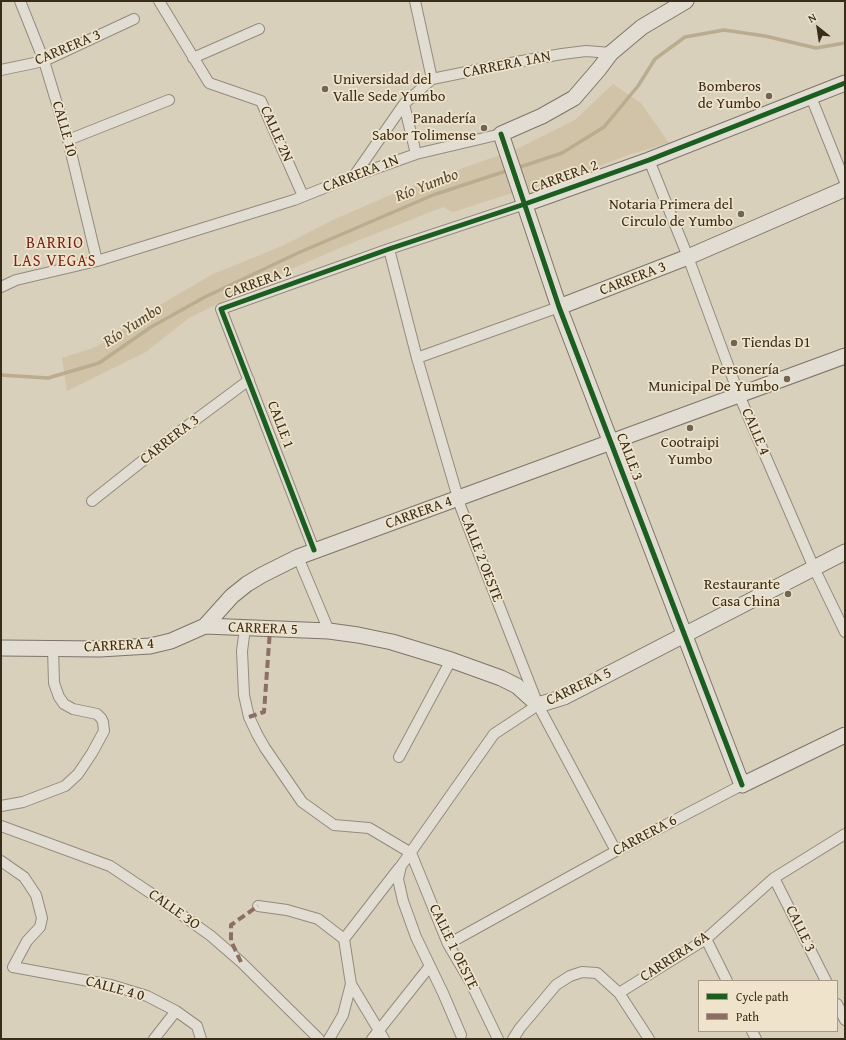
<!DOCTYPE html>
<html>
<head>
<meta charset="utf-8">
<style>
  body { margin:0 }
  #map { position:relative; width:846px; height:1040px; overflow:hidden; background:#d9d0bc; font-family:"Gentium Book Plus",serif }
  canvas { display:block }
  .frame { position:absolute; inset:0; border:2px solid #392c19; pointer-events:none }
  .legend { position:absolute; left:698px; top:980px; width:140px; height:52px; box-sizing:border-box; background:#efe4cb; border:1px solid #a69a84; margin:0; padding:5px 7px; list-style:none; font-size:12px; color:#392c19 }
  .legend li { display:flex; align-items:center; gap:8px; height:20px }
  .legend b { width:20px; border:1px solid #a69a84 }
  .north { position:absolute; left:798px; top:8px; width:40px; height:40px; -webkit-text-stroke:3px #efe4cb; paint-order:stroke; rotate:330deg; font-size:11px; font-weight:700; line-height:16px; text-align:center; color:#392c19 }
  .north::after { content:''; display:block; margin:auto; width:14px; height:18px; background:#392c19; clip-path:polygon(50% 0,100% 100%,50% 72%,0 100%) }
</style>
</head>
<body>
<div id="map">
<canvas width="846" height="1040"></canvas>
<div class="frame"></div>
<ul class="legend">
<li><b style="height:5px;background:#1b5e20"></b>Cycle path</li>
<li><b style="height:5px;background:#8d6e63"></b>Path</li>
</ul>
<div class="north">N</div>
</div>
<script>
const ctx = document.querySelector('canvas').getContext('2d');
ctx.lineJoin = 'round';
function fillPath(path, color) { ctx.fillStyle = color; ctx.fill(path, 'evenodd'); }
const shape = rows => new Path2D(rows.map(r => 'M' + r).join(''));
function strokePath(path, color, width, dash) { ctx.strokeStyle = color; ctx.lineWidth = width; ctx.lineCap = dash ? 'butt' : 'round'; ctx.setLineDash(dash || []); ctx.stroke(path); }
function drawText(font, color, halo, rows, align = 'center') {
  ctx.font = font + ' "Gentium Book Plus",serif'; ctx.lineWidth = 3.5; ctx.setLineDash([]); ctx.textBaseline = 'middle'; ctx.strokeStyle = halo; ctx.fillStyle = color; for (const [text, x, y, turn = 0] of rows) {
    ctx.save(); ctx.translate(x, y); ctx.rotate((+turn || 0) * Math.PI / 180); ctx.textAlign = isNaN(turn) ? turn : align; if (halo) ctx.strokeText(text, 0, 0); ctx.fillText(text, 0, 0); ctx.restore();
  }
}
const green = shape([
  [613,84,641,103,669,143,631,154,559,182,506,195,453,212,443,207,342,247,266,280,189,318,146,352,67,391,62,358,96,347,153,309,211,275,282,246,337,218,402,190,519,148,575,120]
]);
const stream = shape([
  [517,168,562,153,604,127,638,86,655,59,685,37,724,30,765,36,816,48,845,43],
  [1,375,48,378,99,363,151,327,205,297,298,253,433,195,509,170]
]);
const street = shape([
  [20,1,44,61,68,140,97,261],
  [159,1,209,83,261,101,303,196],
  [415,1,432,79],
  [193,58,259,29],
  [1,70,44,61,134,19],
  [811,97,845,182],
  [404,104,416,154],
  [68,140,169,100],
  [649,160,688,257,739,395,814,568,845,632],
  [354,176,404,104,432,79,516,62,562,54,586,51,611,53],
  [389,249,417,358,461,508,538,705,616,851],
  [1,287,16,280,97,261,294,200,354,176,416,154,501,134],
  [417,358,559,307],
  [92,501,175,435,249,380],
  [314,550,221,309,389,249,525,204],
  [298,557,329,631],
  [245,628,242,651,244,695,249,717,257,734,265,748,302,802,334,825,369,828,411,853,448,944,471,983,498,1039],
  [399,757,451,660],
  [1,806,23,802,65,786,78,774,92,753,104,731,103,722,101,718,97,714,73,709,64,704,59,697,54,683,53,648],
  [1,826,110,866,161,900,211,936,241,962,319,1039],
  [1,861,24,877,36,895,42,918,40,927,27,941,13,967,111,985,147,996,176,1011,197,1026,201,1039],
  [774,878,826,981],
  [258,906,287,910,318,919,344,939],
  [344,939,351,984,384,1039],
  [344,939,399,868],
  [706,939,727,981],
  [448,944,616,851,742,785],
  [619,993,649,1039],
  [837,1004,845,1020],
  [752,1031,756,1039],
  [461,1035,443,993,416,937,403,901,398,879,401,866,494,734,538,705],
  [154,1039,176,1011],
  [329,1039,343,1015,351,984],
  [372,1039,430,966],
  [513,1039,520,1028,556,985,570,976,582,972,597,973,619,993,706,939,774,878,845,834]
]);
const secondary = shape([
  [686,1,642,27,611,53,599,69,574,98,542,116,501,134,559,307,742,785,845,735],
  [525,204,649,160,845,83],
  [559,307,688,257,845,189],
  [205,626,329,631,358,635,392,642,451,660,501,678,517,686,538,705,564,697,845,552],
  [1,648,100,649,150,646,171,641,205,626,232,596,247,584,262,575,298,557,845,356]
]);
const quiet = shape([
  [249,717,264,712,270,630],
  [241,962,231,941,231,925,258,906]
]);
const cycleway = shape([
  [501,134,559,307,742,785],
  [314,550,221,309,389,249,525,204,649,160,845,83]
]);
const markers = [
  [325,89,4,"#716552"],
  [769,96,4,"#716552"],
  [484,128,4,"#716552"],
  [741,214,4,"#716552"],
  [734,343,4,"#716552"],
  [787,379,4,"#716552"],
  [690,428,4,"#716552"],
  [788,594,4,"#716552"]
];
const streetNames = [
  ["CARRERA 3",68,48,-23],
  ["CARRERA 1AN",507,65,-11],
  ["CALLE 10",64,129,74],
  ["CALLE 2N",276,134,66],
  ["CARRERA 1N",361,174,-21],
  ["CARRERA 2",565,177,-20],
  ["CARRERA 3",633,279,-21],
  ["CARRERA 2",258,283,-20],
  ["CALLE 1",280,425,69],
  ["CALLE 4",755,432,67],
  ["CARRERA 3",170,440,-38],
  ["CALLE 3",629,457,69],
  ["CARRERA 4",419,513,-20],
  ["CALLE 2 OESTE",481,558,69],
  ["CARRERA 5",263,629,2],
  ["CARRERA 4",119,646,-3],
  ["CARRERA 5",579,687,-25],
  ["CARRERA 6",645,836,-28],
  ["CALLE 3O",174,910,35],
  ["CALLE 3",800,929,64],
  ["CALLE 1 OESTE",453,947,64],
  ["CARRERA 6A",675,957,-33],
  ["CALLE 4 0",115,989,15]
];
const poiNames = [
  ["Universidad del",333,80,"left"],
  ["Valle Sede Yumbo",333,97,"left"],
  ["Bomberos",761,87],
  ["de Yumbo",761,104],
  ["Panadería",476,119],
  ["Sabor Tolimense",476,136],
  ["Notaria Primera del",733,205],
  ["Circulo de Yumbo",733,222],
  ["Tiendas D1",742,343,"left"],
  ["Personería",779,370],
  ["Municipal De Yumbo",779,387],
  ["Cootraipi",690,443,"center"],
  ["Yumbo",690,460,"center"],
  ["Restaurante",780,585],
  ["Casa China",780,602]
];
const waterNames = [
  ["Río Yumbo",427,186,-21],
  ["Río Yumbo",133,326,-33]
];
const neighbourhoodNames = [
  ["BARRIO",55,244],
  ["LAS VEGAS",55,262]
];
fillPath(green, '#d0c3a7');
strokePath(stream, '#b9ac8f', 3.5);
strokePath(street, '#928b7d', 12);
strokePath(secondary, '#7c7568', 17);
strokePath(street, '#e2ddd3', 10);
strokePath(secondary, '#e2ddd3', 15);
strokePath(quiet, '#8d6e63', 4, [8, 4]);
strokePath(cycleway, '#1b5e20', 5);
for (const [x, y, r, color] of markers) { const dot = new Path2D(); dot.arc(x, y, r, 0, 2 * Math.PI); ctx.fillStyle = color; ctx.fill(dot); strokePath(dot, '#efe4cb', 1.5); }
drawText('15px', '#392c19', '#efe4cb', streetNames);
drawText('15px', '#392c19', '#efe4cb', poiNames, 'right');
drawText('italic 16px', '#564832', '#efe4cb', waterNames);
ctx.letterSpacing = '1px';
drawText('16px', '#7a1f14', '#efe4cb', neighbourhoodNames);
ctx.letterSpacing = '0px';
</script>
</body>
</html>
